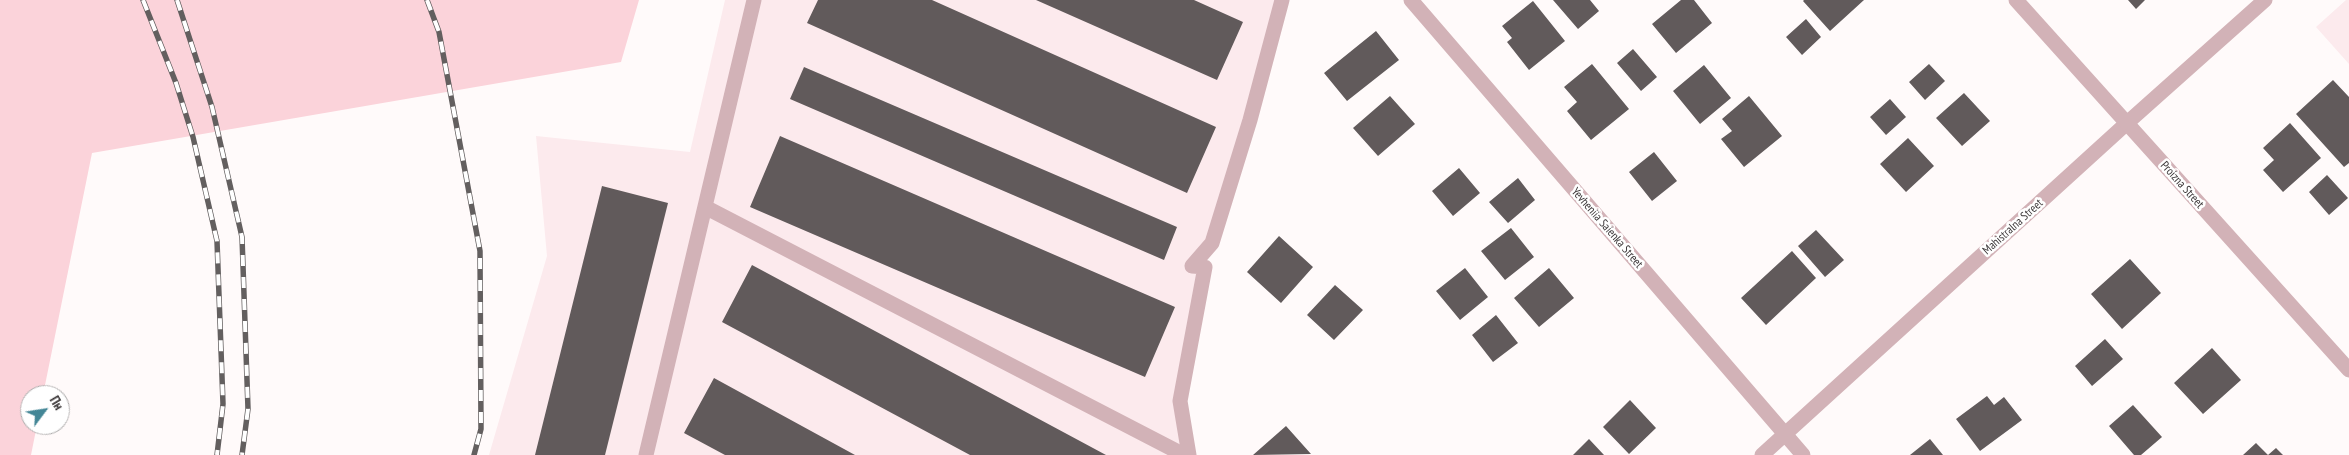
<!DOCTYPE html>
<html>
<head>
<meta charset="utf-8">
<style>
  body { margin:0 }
  #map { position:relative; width:2349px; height:455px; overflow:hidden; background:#fffafa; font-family:"PT Sans Narrow",sans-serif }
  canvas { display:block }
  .north { position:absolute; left:20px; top:385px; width:50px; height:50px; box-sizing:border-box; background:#fff; border:1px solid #b1afaf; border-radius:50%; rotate:59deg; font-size:14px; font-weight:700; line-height:20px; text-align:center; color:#3b3738 }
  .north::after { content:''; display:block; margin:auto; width:18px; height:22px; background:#438696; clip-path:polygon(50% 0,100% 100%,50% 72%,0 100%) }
</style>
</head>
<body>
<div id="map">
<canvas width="2349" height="455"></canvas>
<div class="north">Пн</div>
</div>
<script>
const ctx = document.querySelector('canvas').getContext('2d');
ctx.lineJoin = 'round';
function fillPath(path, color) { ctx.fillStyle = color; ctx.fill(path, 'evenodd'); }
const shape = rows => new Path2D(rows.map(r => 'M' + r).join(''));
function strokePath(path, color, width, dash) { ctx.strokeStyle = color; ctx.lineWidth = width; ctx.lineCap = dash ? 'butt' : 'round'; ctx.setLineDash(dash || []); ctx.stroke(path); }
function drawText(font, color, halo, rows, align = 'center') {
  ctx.font = font + ' "PT Sans Narrow",sans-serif'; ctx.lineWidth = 5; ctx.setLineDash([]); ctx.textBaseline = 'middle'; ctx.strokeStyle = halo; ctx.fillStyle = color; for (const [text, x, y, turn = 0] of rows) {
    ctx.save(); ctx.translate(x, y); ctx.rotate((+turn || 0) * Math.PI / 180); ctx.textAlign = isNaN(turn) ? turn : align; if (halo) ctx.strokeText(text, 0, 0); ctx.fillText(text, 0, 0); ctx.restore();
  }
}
const built = shape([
  [725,0,1282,0,1212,243,1193,265,1205,267,1180,401,1189,455,489,455,547,256,536,136,690,152],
  [2346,0,2349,0,2349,64,2316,27]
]);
const green = shape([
  [0,0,639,0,621,62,92,153,43,395,30,395,30,425,37,425,31,455,0,455]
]);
const building = shape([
  [818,0,932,0,1216,127,1187,193,807,23],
  [1036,0,1194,0,1243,22,1217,80],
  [1553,0,1590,0,1599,11,1578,29],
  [1681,0,1694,0,1712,23,1676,53,1652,24],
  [1864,0,1830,31,1803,1,1804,0],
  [2128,0,2145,0,2136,9],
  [1533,1,1565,41,1529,70,1507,42,1512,38,1502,26],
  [1806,19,1821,37,1802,55,1786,37],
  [1376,31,1399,60,1347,101,1324,73],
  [1633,49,1657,77,1641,91,1617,63],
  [1592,64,1629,109,1591,140,1567,111,1577,102,1564,87],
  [1929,64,1945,81,1925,100,1909,82],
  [1704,65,1731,98,1700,124,1673,91],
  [804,67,1177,227,1164,260,790,99],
  [2333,80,2349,97,2349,163,2344,167,2296,114],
  [1964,93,1990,121,1962,146,1936,118],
  [1390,96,1415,124,1378,156,1353,128],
  [1749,96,1782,136,1744,167,1721,139,1732,131,1722,119],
  [1890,99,1906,117,1886,135,1870,117],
  [2290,123,2321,158,2283,192,2263,170,2274,160,2263,148],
  [780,136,1175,307,1145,377,750,207],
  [1908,138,1934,166,1906,192,1880,164],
  [1654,152,1677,181,1652,201,1629,172],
  [1459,168,1480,193,1453,216,1432,191],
  [2327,175,2348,198,2329,215,2309,192],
  [1518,178,1535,200,1508,223,1489,202],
  [602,186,668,203,605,455,535,455],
  [1511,228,1534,257,1505,280,1481,251],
  [1816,230,1844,260,1825,277,1798,246],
  [1279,236,1313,267,1281,303,1247,272],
  [1792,251,1816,278,1766,325,1741,298],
  [2130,259,2161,293,2122,329,2091,294],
  [752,265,1106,455,970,455,722,322],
  [1465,268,1488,297,1460,320,1436,291],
  [1549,268,1574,298,1539,327,1514,298],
  [1335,285,1363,310,1334,340,1307,315],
  [1496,315,1518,343,1493,362,1472,335],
  [2105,339,2123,359,2092,386,2075,366],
  [2212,348,2241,380,2203,414,2174,383],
  [714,378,855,455,725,455,684,433],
  [1987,396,1994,405,2004,397,2022,420,1980,451,1956,419],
  [1630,400,1656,428,1629,454,1603,427],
  [2133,405,2162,437,2141,455,2134,455,2109,426],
  [1286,426,1311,454,1253,455],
  [1589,439,1604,455,1573,455],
  [1930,439,1943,455,1910,455],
  [2256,443,2268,455,2243,455],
  [2276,448,2283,455,2268,455]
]);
const service = shape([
  [705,207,1184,455],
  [646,455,754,0]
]);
const minor = shape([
  [1411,0,1803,455],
  [1189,455,1180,401,1205,267,1192,266,1212,243,1250,120,1282,0],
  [1762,455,2127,123]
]);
const tertiary = shape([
  [2016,0,2349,370],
  [2127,123,2265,0]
]);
const rail = shape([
  [143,0,176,83,193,137,217,241,223,404,217,455],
  [177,0,212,107,242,237,248,409,242,455],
  [427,0,439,32,480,251,481,429,474,455]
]);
const streetNames = [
  ["Proizna Street",2182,185,48],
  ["Mahistralna Street",2013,227,-42],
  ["Yevheniia Saienka Street",1607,228,49]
];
fillPath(built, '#fceaed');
fillPath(green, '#fbd3da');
fillPath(building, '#615a5b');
strokePath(service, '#d2b2b7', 15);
strokePath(minor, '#d2b2b7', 15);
strokePath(tertiary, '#d2b2b7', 15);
strokePath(rail, '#635f5f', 5.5);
strokePath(rail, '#fff', 4, [11]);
drawText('12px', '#3b3738', '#fff', streetNames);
</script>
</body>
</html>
